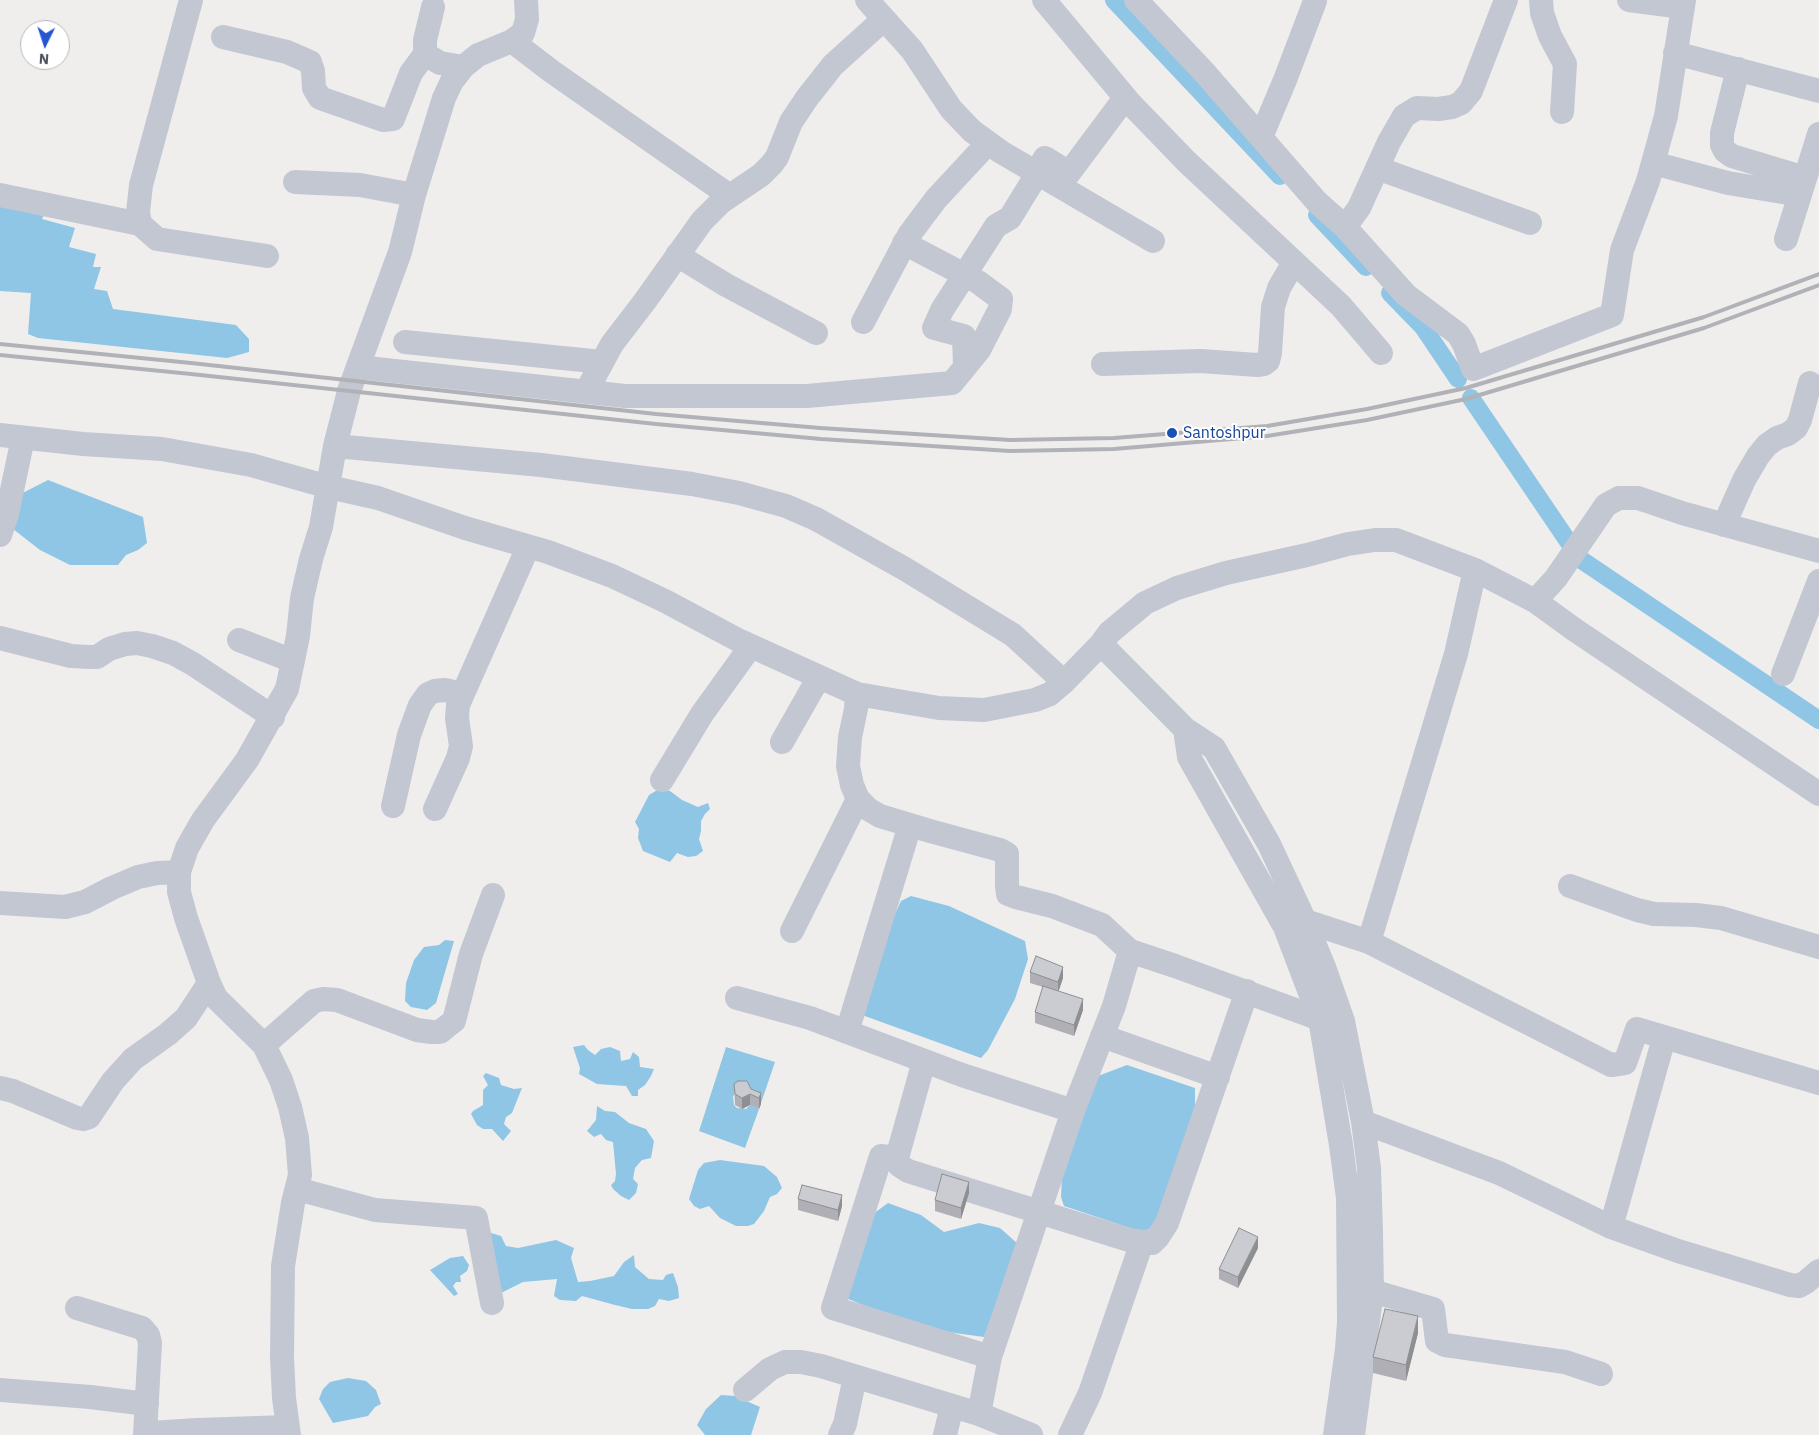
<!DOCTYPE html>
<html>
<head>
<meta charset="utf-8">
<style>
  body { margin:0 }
  #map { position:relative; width:1819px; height:1435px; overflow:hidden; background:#f0eeed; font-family:"IBM Plex Sans",sans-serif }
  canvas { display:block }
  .north { position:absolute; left:20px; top:20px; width:50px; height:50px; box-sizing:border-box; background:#fff; border:1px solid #b5b8bd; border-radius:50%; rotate:184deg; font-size:14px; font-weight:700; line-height:20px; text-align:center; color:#474e59 }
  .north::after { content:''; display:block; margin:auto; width:18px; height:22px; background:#2655d1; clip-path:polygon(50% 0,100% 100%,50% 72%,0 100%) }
</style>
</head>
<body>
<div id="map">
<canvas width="1819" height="1435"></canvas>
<div class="north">N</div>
</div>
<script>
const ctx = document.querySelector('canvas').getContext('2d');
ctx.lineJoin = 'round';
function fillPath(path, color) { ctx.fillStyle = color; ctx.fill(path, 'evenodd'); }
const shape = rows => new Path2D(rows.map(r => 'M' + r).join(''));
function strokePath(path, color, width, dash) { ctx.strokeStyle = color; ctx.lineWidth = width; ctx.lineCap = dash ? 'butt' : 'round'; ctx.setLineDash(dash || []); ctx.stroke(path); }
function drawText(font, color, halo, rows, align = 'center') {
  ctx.font = font + ' "IBM Plex Sans",sans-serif'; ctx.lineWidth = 4; ctx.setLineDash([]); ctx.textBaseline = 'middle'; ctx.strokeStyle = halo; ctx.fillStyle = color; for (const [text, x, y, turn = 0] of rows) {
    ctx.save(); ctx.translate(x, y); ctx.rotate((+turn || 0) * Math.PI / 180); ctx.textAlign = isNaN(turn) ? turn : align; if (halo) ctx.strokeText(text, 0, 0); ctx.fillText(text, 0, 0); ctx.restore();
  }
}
const water = shape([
  [0,188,45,212,42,219,75,228,69,247,96,254,93,267,101,267,94,289,107,291,113,309,236,325,249,339,249,352,227,358,38,338,28,334,31,293,0,291],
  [48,480,143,517,147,543,138,550,126,555,118,565,70,565,40,550,13,529,13,498],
  [659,789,670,791,682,800,698,807,708,803,710,809,705,814,701,821,701,831,699,839,703,851,696,856,688,857,677,853,670,862,643,851,638,838,639,829,635,822,649,795],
  [911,896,949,906,1025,941,1028,959,1015,999,988,1050,981,1058,862,1015,868,972,901,901],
  [445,940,454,941,436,1003,427,1010,411,1007,405,1001,406,983,414,960,424,947,439,945],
  [584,1045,588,1050,595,1055,601,1049,610,1047,620,1051,621,1061,630,1059,633,1052,639,1057,640,1067,654,1069,651,1076,645,1085,638,1090,638,1096,632,1096,626,1086,597,1084,579,1074,580,1068,573,1047],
  [726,1047,775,1062,761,1103,735,1093,733,1097,734,1105,737,1108,746,1109,750,1105,759,1109,745,1148,699,1131],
  [1127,1065,1195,1088,1195,1106,1176,1171,1154,1227,1142,1232,1064,1206,1061,1197,1062,1176,1098,1076],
  [486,1073,499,1078,501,1085,514,1089,522,1088,512,1113,506,1117,504,1124,511,1131,503,1141,492,1129,483,1129,477,1125,471,1114,473,1111,483,1105,483,1090,488,1085,483,1076],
  [597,1106,605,1111,615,1112,629,1123,646,1129,654,1141,651,1158,642,1160,635,1168,633,1179,638,1184,636,1193,629,1200,621,1196,613,1189,611,1185,615,1181,616,1174,613,1142,606,1140,601,1134,594,1137,587,1131,596,1120],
  [720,1160,764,1166,777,1177,782,1188,777,1194,770,1197,764,1211,754,1224,748,1226,736,1226,720,1218,709,1206,700,1209,694,1206,689,1199,698,1170,704,1163],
  [888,1203,921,1215,944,1232,979,1223,1000,1228,1018,1244,984,1337,919,1328,846,1298,869,1217],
  [477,1232,491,1233,501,1236,506,1246,518,1248,556,1240,574,1248,571,1258,578,1282,590,1281,614,1276,624,1262,634,1255,635,1267,649,1279,663,1280,666,1275,673,1273,678,1287,679,1298,669,1301,659,1299,655,1306,648,1309,632,1309,615,1305,582,1296,576,1301,560,1300,554,1296,557,1279,523,1282,501,1293],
  [463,1256,469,1265,467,1271,460,1276,461,1282,456,1282,453,1286,458,1294,454,1296,430,1270,450,1258],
  [348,1378,366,1381,376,1390,381,1404,375,1407,368,1416,333,1423,319,1399,323,1389,330,1382],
  [721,1395,735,1396,760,1407,751,1435,705,1435,697,1425,706,1409]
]);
const canal = shape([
  [1114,0,1280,176],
  [1317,215,1366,267],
  [1390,293,1423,327,1458,379],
  [1471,398,1580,559,1819,720]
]);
const minor = shape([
  [191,0,141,185,138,212,140,224,157,239,267,256],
  [867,0,912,50,951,109,972,131,1001,152,1153,241],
  [1044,0,1129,102,1187,162,1341,306,1381,353],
  [1136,0,1205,73,1317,202,1345,227,1406,295,1458,334,1464,344,1473,369,1612,315,1622,250,1648,181,1666,116,1684,0],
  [1541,0,1542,13,1550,36,1565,64,1562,112],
  [1629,0,1682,7],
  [433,7,425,40,425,54,440,63,463,67],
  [223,37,287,52,310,62,313,71,314,88,320,98,383,120,393,119,411,73,425,54],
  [512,41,551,71,730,196],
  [1675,53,1819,91],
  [1738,69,1722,133,1722,145,1725,151,1732,156,1805,178],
  [1261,137,1285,80,1315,1],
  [1653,163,1728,183,1800,195],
  [1377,168,1530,223],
  [1036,173,1045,158,1069,173,1125,98],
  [295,182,360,185,414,195],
  [0,195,140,224],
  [1345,227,1359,208,1389,142,1404,116,1417,108,1438,109,1452,107,1461,103,1471,91,1506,0],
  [1786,239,1819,134],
  [677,255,726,285,816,333],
  [863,322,909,235,936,199,988,143],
  [405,342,602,362],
  [1103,364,1201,361,1257,365,1264,364,1268,361,1270,353,1273,307,1279,288,1294,262],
  [358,367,625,396,807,396,952,383,979,350,1000,309,1001,299,978,282,904,243],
  [965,367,964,336,934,328,942,310,996,226,1010,218,1037,174],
  [586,392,612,344,645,301,702,221,721,202,761,175,772,164,777,157,791,122,807,98,833,65,884,19],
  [0,435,83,444,162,449,251,465,329,487,378,498,465,528,548,552,612,576,665,601,740,641,857,694,939,708,984,710,1035,700,1050,694,1064,682,1101,644,1109,633,1145,603,1177,588,1226,573,1307,555,1348,544,1375,540,1396,540,1475,570,1535,601,1575,630,1819,794],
  [335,446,541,465,692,484,739,493,786,506,816,519,905,569,1013,635,1064,682],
  [1724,525,1744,480,1758,456,1767,445,1777,438,1788,434,1796,428,1800,420,1810,383],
  [0,535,7,514,23,438],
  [1535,601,1556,578,1606,505,1619,498,1638,498,1682,513,1819,551],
  [0,638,71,656,89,657,97,657,109,649,125,644,137,643,152,646,173,653,193,664,273,717],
  [239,640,293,661],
  [1101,644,1185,729,1214,748,1269,844,1305,921,1324,967,1343,1021,1363,1122,1369,1168,1371,1232,1372,1291,1353,1435],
  [1783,674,1819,581],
  [857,694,856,709,850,737,848,766,852,785,858,799,868,809,880,816,930,831,1000,850,1007,854,1007,886,1008,894,1016,897,1052,906,1102,925,1130,951,1175,966,1320,1019],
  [1185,729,1189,757,1285,927,1320,1019,1341,1145,1348,1198,1349,1322,1347,1349,1335,1435],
  [782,742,819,677],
  [662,780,702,714,751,646],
  [393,806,409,735,420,705,428,694,435,691,445,690,462,694],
  [435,809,458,758,461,746,457,718,458,705,528,547],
  [1570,886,1637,910,1654,914,1696,915,1721,918,1819,947],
  [0,903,65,907,85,902,112,888,138,877,157,873,179,872],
  [1296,924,1305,921,1369,942,1456,654,1475,570],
  [792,931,858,799],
  [1369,942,1611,1065,1625,1063,1637,1029,1819,1083],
  [737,998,810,1018,962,1075,1073,1111],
  [847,1032,910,825],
  [1102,1036,1218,1077],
  [264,1045,314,1001,323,999,337,1000,417,1030,432,1032,440,1032,446,1027,454,1021,471,954,493,895],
  [924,1061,897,1158,899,1165,908,1171,1129,1240,1152,1243,1158,1237,1167,1223,1247,991],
  [0,1088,13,1091,77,1118,83,1119,89,1117,113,1081,133,1059,168,1034,186,1018,209,983],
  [1363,1122,1499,1173,1611,1227,1678,1251,1790,1285,1799,1286,1806,1282,1819,1271],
  [897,1158,881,1156,833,1308,990,1357],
  [297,1189,375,1210,476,1218,492,1303],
  [1611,1227,1664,1038],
  [1372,1291,1433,1309,1437,1341,1445,1345,1565,1362,1601,1374],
  [77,1308,142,1328,148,1335,150,1343,145,1435],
  [0,1390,90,1397,147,1404],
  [745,1390,770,1369,785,1362,801,1362,821,1366,979,1414,1031,1435],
  [979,1414,990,1357,1073,1111,1114,1006,1130,951],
  [149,1435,151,1433,197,1430,287,1427],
  [289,1435,284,1398,282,1357,283,1266,293,1203,300,1175,297,1138,290,1107,281,1080,264,1045,216,998,209,983,186,918,179,892,179,872,187,848,203,820,247,760,287,689,298,636,302,598,311,559,321,527,335,446,349,391,400,252,414,195,444,98,452,81,463,67,478,55,512,41,523,33,527,19,526,0],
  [840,1435,845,1424,855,1377],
  [945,1435,952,1406],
  [1070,1435,1090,1393,1142,1242]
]);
const rail = shape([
  [0,344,191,363,656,414,820,428,1010,440,1114,438,1267,426,1367,409,1466,388,1704,317,1819,274],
  [0,355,191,374,656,424,821,439,1010,451,1114,449,1267,436,1367,420,1466,399,1704,328,1819,285]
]);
const wall = shape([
  [1030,972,1063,978,1058,992,1083,1010,1074,1036,1035,1023,1035,1012,1043,987,1030,983],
  [734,1084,751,1089,761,1093,761,1104,759,1109,750,1105,742,1109,735,1105],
  [969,1193,961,1219,935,1211,935,1200],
  [798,1199,842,1206,838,1221,798,1210],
  [1258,1248,1238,1288,1219,1279,1219,1269],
  [1418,1333,1406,1381,1373,1373,1373,1357]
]);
const shadedWall = shape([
  [1063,967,1063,978,1058,993,1058,982],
  [1083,999,1083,1010,1074,1036,1074,1025],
  [761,1093,761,1104,759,1109,759,1098],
  [750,1094,750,1105,742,1109,742,1098],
  [969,1182,969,1193,961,1219,961,1208],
  [842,1195,842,1206,838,1221,838,1210],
  [1258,1237,1258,1248,1238,1288,1238,1277],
  [1418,1316,1418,1333,1406,1381,1406,1365]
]);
const building = shape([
  [1036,956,1063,967,1058,982,1030,972,1036,956],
  [1043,986,1083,999,1074,1025,1035,1012,1043,986],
  [738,1081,747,1081,751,1089,761,1093,759,1098,750,1094,742,1098,735,1094,734,1084,738,1081],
  [942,1174,969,1182,961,1208,935,1200,942,1174],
  [802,1185,842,1195,838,1210,798,1199,802,1185],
  [1239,1228,1258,1237,1238,1277,1219,1269,1239,1228],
  [1385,1309,1418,1316,1406,1365,1373,1357,1385,1309]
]);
const markers = [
  [1172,433,6,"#1a4fb4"]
];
const transitNames = [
  ["Santoshpur",1183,433]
];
fillPath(water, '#8fc5e5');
strokePath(canal, '#8fc5e5', 18);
strokePath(minor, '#c2c7d2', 24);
strokePath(rail, '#b0b2b7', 4);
fillPath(wall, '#afafb5');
fillPath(shadedWall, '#8e8f93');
fillPath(building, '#cbccd2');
strokePath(building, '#8e8f93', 1);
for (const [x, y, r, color] of markers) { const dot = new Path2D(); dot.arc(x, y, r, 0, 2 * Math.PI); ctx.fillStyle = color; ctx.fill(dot); strokePath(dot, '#fff', 2); }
drawText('16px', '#164399', '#fff', transitNames, 'left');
</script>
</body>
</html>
